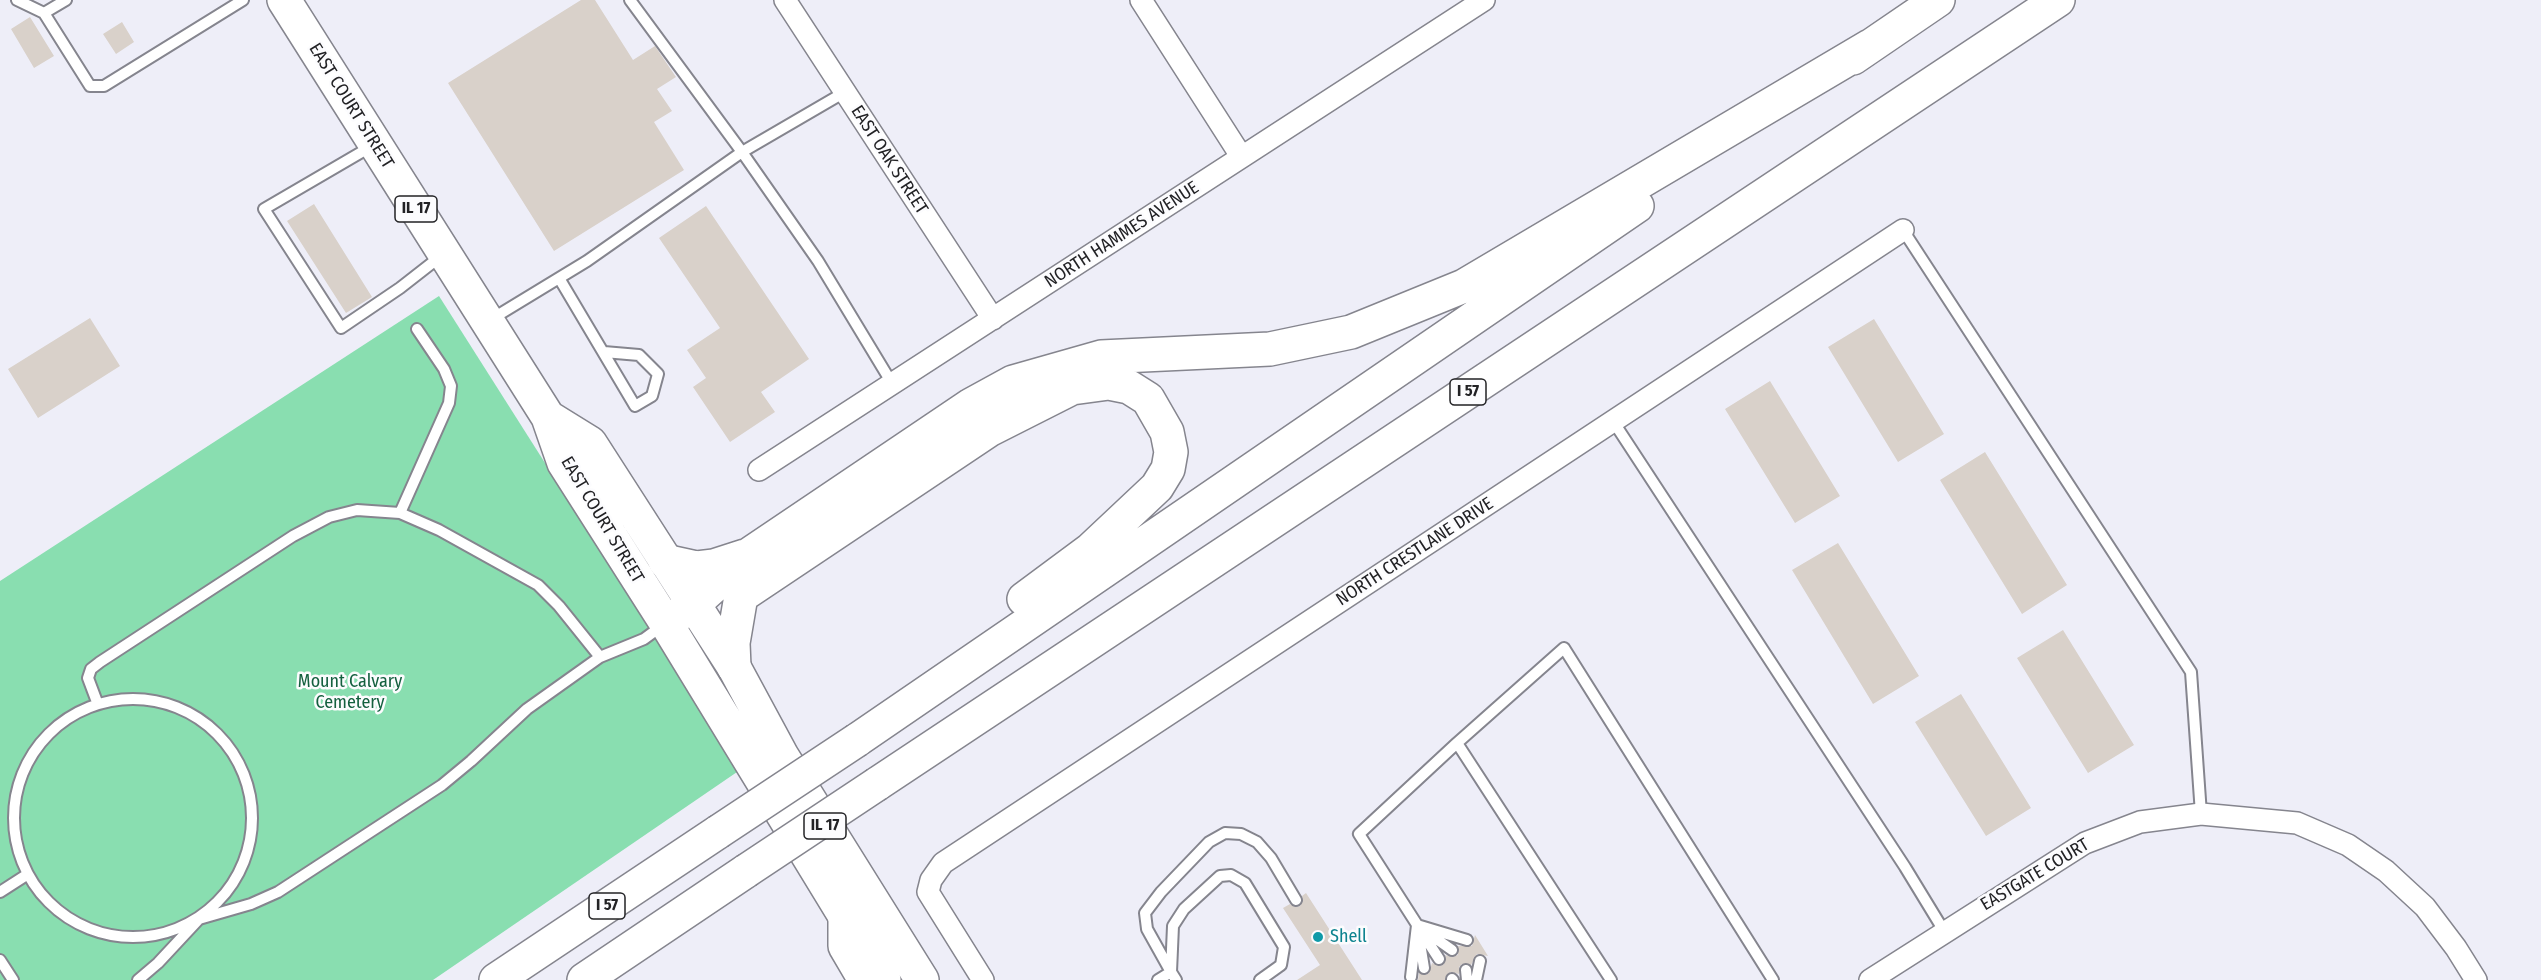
<!DOCTYPE html>
<html>
<head>
<meta charset="utf-8">
<style>
  body { margin:0 }
  canvas { display:block; background:#eeeef8 }
</style>
</head>
<body>
<canvas width="2541" height="980"></canvas>
<script>
const ctx = document.querySelector('canvas').getContext('2d');
ctx.lineJoin = 'round';
function fillPath(path, color) { ctx.fillStyle = color; ctx.fill(path, 'evenodd'); }
const shape = rows => new Path2D(rows.map(r => 'M' + r).join(''));
function strokePath(path, color, width, dash) { ctx.strokeStyle = color; ctx.lineWidth = width; ctx.lineCap = dash ? 'butt' : 'round'; ctx.setLineDash(dash || []); ctx.stroke(path); }
function drawText(font, color, halo, rows, align = 'center') {
  ctx.font = font + ' "Fira Sans Condensed",sans-serif'; ctx.lineWidth = 5; ctx.setLineDash([]); ctx.textBaseline = 'middle'; ctx.strokeStyle = halo; ctx.fillStyle = color; for (const [text, x, y, turn = 0] of rows) {
    ctx.save(); ctx.translate(x, y); ctx.rotate((+turn || 0) * Math.PI / 180); ctx.textAlign = isNaN(turn) ? turn : align; if (halo) ctx.strokeText(text, 0, 0); ctx.fillText(text, 0, 0); ctx.restore();
  }
}
const green = shape([
  [439,296,740,770,433,980,0,980,0,581]
]);
const building = shape([
  [581,0,595,0,633,60,655,46,676,77,657,89,672,111,654,122,684,170,554,251,448,83],
  [30,17,54,56,34,68,11,29],
  [122,22,134,42,116,54,103,34],
  [314,204,372,297,346,313,287,221],
  [706,206,809,359,761,392,775,412,730,442,693,387,706,378,687,350,720,328,659,238],
  [90,318,120,366,38,418,8,369],
  [1874,319,1944,434,1898,462,1828,347],
  [1770,381,1840,496,1795,523,1725,409],
  [1985,452,2067,585,2022,614,1940,480],
  [1838,543,1919,676,1873,704,1792,570],
  [2063,630,2134,745,2088,773,2017,658],
  [1961,694,2031,808,1986,836,1915,722],
  [1306,893,1362,980,1297,980,1320,965,1283,908,1290,904,1296,907,1300,906,1303,900,1302,896],
  [1475,935,1488,956,1477,954,1471,965,1462,964,1459,967,1459,974,1450,972,1445,980,1418,980,1419,973,1425,975,1429,973,1432,963,1439,966,1443,965,1446,959,1445,955,1452,957,1458,955,1458,946,1472,946]
]);
const service = shape([
  [17,0,44,13,66,0],
  [630,0,742,152,845,92],
  [44,13,90,86,104,86,243,0],
  [372,146,264,209,341,328,400,288,441,256],
  [1903,230,2191,672,2201,814],
  [559,278,635,406,652,396,658,374,639,355,604,352],
  [490,320,587,261,742,152,818,261,893,385],
  [1613,421,1905,867,1944,931],
  [400,513,449,403,451,386,444,369,417,329],
  '14 818a119 119 0 1 1 238 0a119 119 0 1 1-238 0Z',
  [97,702,88,678,91,669,100,662,293,536,329,517,357,510,400,513,439,530,538,585,559,606,600,657],
  [0,892,28,874],
  [1417,925,1467,940],
  [1425,931,1452,950],
  [1419,937,1424,968],
  [1439,959,1359,834,1457,743],
  [0,960,13,980],
  [1466,970,1467,980],
  [1171,972,1147,929,1145,913,1161,892,1209,842,1225,833,1241,834,1257,842,1271,858,1296,900],
  [1171,972,1173,926,1184,909,1220,876,1231,875,1245,883,1284,947,1281,965,1260,980],
  [1411,977,1417,925],
  [1452,979,1453,980],
  [138,980,158,963,199,919,251,904,278,892,442,785,471,761,527,709,600,657,644,639,663,625],
  [1158,980,1171,972,1176,980],
  [1476,980,1480,961],
  [1611,980,1457,743,1564,648,1773,980]
]);
const minor = shape([
  [785,0,993,319],
  [1141,0,1241,156],
  [759,470,1484,0],
  [983,980,928,892,931,880,943,863,1903,230],
  [1870,980,2085,843,2140,822,2201,814,2297,823,2348,845,2386,871,2425,907,2456,948,2476,980]
]);
const primary = shape([
  [284,0,548,417,564,463,666,623],
  [548,417,590,443,734,667]
]);
const trunk = shape([
  [666,623,884,980],
  [734,667,782,756,922,980]
]);
const motorway = shape([
  [1853,58,1938,0],
  [665,561,697,568,714,566,745,556],
  [666,623,694,604,747,556,971,405,1013,382,1101,357,1270,349,1351,332,1464,286,1870,46],
  [734,667,733,643,741,596,989,430,1072,388,1109,383,1129,387,1148,399,1167,432,1171,452,1168,469,1157,487,1090,550,1024,599],
  [857,740,1637,206],
  [877,784,2058,0],
  [845,915,845,946,865,980],
  [496,980,718,832],
  [584,980,746,871]
]);
const motorwayBridge = shape([
  [718,832,857,740],
  [746,871,877,784]
]);
const markers = [
  [1318,937,6,"#0f9aa8"]
];
const shields = [
  [416,209,42],
  [1468,392,36],
  [825,826,42],
  [607,906,36]
];
const shieldNames = [
  ["IL 17",416,209],
  ["I 57",1468,392],
  ["IL 17",825,826],
  ["I 57",607,906]
];
const streetNames = [
  ["EAST COURT STREET",351,106,58],
  ["EAST OAK STREET",889,160,57],
  ["NORTH HAMMES AVENUE",1122,235,-33],
  ["EAST COURT STREET",602,520,59],
  ["NORTH CRESTLANE DRIVE",1415,552,-33],
  ["EASTGATE COURT",2035,875,-31]
];
const parkNames = [
  ["Mount Calvary",350,682],
  ["Cemetery",350,703]
];
const cultureNames = [
  ["Shell",1330,937]
];
fillPath(green, '#89deb0');
fillPath(building, '#d9d1ca');
strokePath(service, '#85858e', 14);
strokePath(minor, '#85858e', 24);
strokePath(primary, '#85858e', 36);
strokePath(trunk, '#85858e', 36);
strokePath(motorway, '#85858e', 36);
strokePath(service, '#fff', 10);
strokePath(minor, '#fff', 21);
strokePath(primary, '#fff', 33);
strokePath(trunk, '#fff', 33);
strokePath(motorway, '#fff', 33);
strokePath(motorwayBridge, '#85858e', 36, []);
strokePath(motorwayBridge, '#fff', 33);
for (const [x, y, r, color] of markers) { const dot = new Path2D(); dot.arc(x, y, r, 0, 2 * Math.PI); ctx.fillStyle = color; ctx.fill(dot); strokePath(dot, '#fcfcfe', 2); }
for (const [x, y, w] of shields) { const box = new Path2D(); box.roundRect(x - w / 2, y - 13, w, 26, 4.5); ctx.fillStyle = '#fcfcfe'; ctx.fill(box); strokePath(box, '#222225', 1.5); }
drawText('bold 16px', '#222225', null, shieldNames);
drawText('18px', '#222225', '#fcfcfe', streetNames);
drawText('18px', '#14603f', '#fcfcfe', parkNames);
drawText('18px', '#0d838f', '#fcfcfe', cultureNames, 'left');
</script>
</body>
</html>
